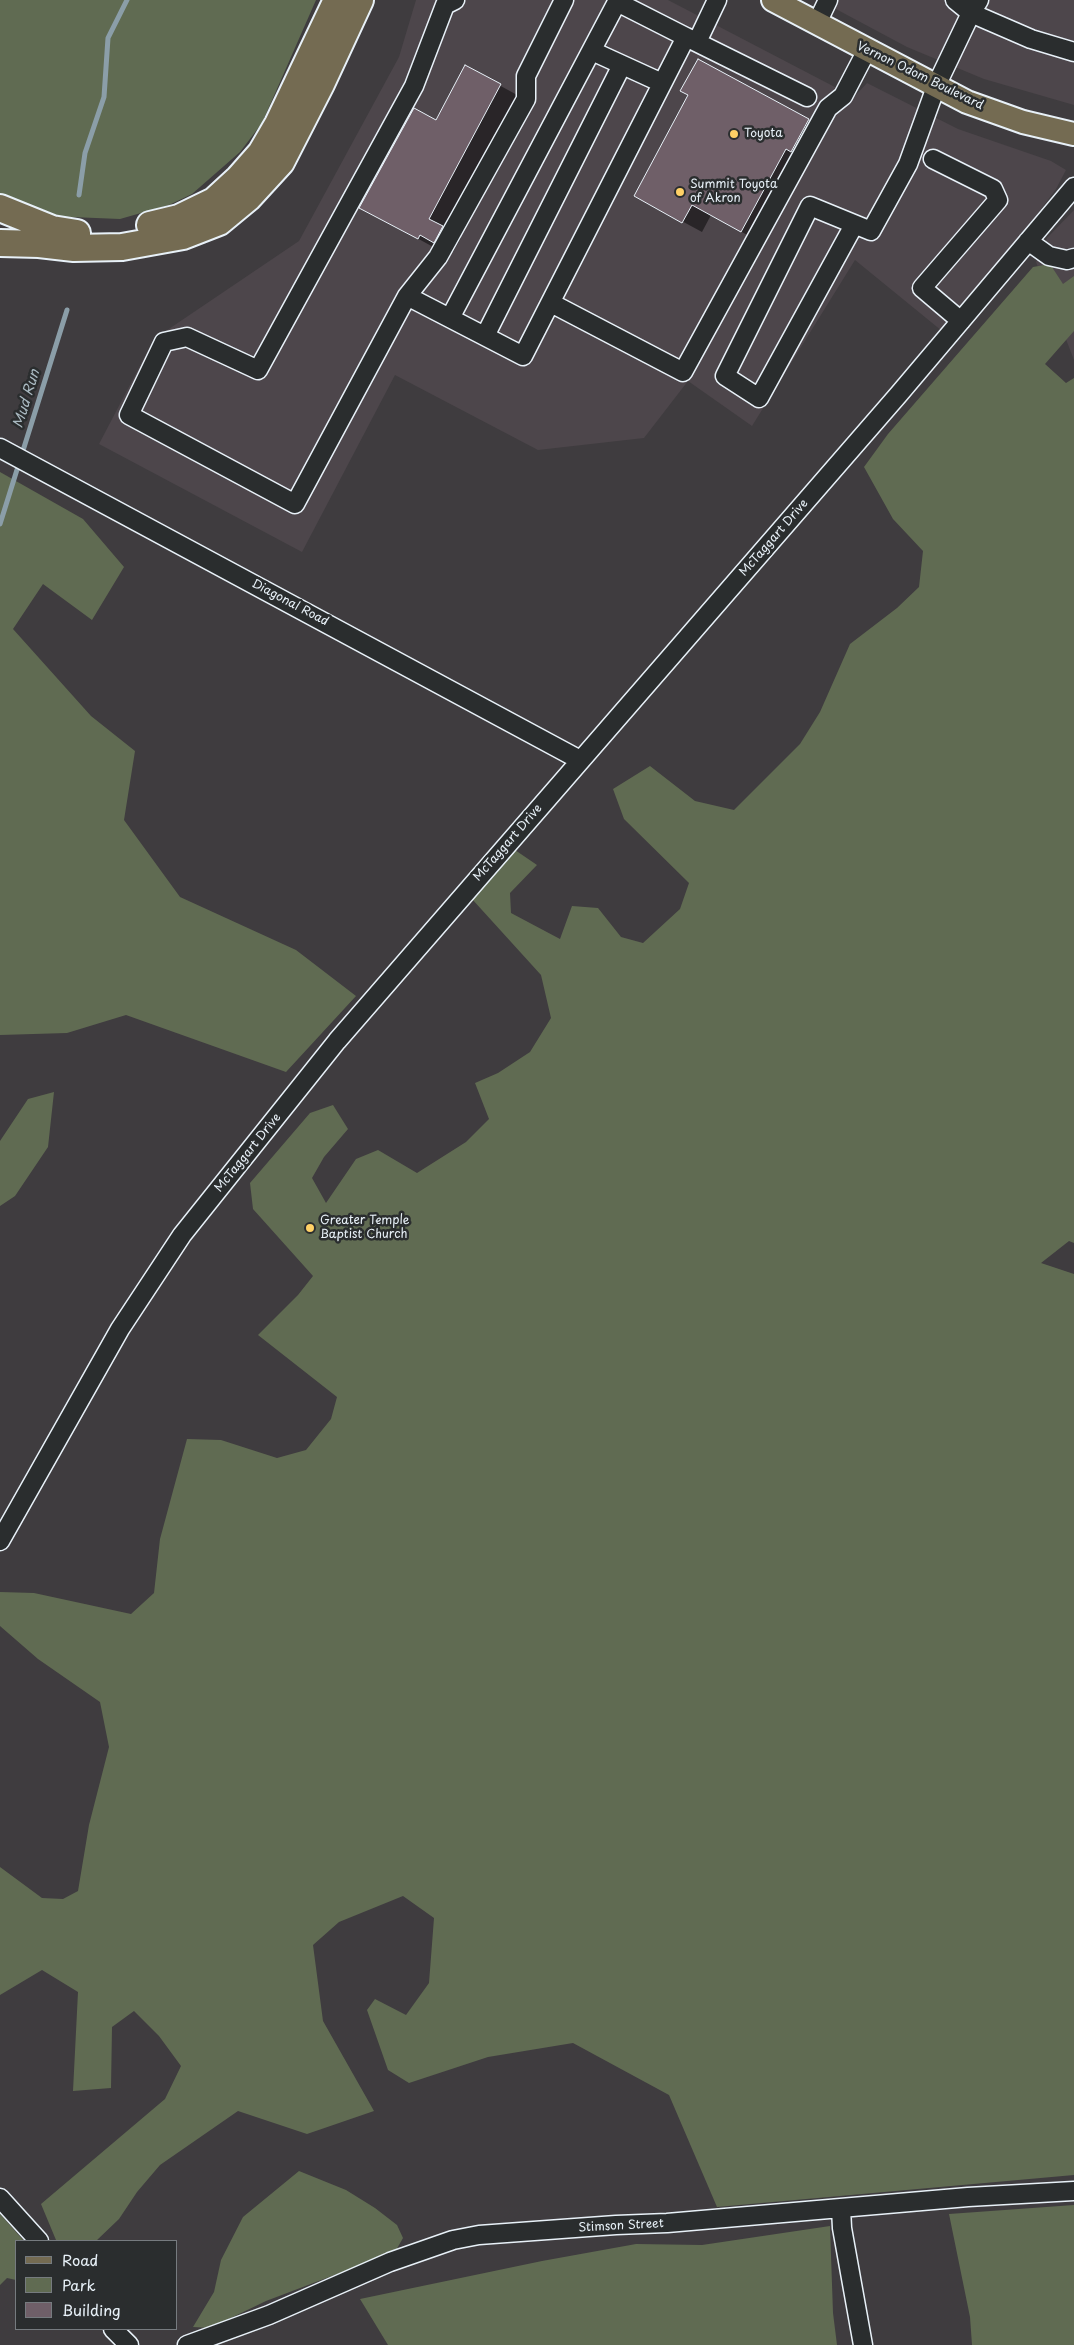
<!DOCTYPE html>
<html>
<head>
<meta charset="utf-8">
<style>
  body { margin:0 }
  #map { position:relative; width:1074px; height:2345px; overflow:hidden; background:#3f3c3f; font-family:"Playpen Sans",sans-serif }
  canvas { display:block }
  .legend { position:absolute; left:15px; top:2240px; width:162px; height:90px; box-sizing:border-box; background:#2a2d2e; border:1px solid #767b7f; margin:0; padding:6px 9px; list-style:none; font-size:15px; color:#e8f1f8 }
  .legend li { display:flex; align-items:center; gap:10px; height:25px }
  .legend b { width:25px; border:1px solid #767b7f }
</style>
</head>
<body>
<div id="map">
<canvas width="1074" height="2345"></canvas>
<ul class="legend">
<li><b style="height:6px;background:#746b52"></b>Road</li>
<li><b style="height:14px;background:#606b52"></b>Park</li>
<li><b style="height:14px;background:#6f5f68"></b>Building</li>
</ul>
</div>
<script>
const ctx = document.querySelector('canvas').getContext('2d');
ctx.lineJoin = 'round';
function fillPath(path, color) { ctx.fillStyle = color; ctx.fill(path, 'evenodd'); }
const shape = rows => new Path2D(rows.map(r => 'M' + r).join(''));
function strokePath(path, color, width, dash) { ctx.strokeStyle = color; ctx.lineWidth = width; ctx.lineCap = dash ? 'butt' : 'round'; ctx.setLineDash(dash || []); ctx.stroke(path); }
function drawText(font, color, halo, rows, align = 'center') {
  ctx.font = font + ' "Playpen Sans",sans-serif'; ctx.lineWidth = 5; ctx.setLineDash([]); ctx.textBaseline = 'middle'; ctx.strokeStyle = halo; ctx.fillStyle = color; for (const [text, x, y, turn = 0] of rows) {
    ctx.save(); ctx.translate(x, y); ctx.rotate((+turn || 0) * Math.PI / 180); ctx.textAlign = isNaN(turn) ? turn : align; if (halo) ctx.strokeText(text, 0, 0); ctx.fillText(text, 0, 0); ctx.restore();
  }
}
const built = shape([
  [416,0,668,0,854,97,867,83,958,129,1051,161,1066,170,1056,189,1014,245,942,331,855,260,752,426,688,381,644,438,538,450,395,375,302,552,99,444,154,339,299,241,399,57],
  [819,0,1074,0,1074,105,984,79,907,47],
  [1074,210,1074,360,1036,262,1047,238]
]);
const green = shape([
  [0,0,316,0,262,123,240,152,192,194,169,205,120,219,47,216,16,205,0,195],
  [1050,264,1063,284,1074,276,1074,331,1045,364,1066,383,1074,378,1074,1243,1069,1241,1041,1263,1074,1274,1074,2175,717,2207,669,2095,573,2043,488,2057,409,2083,388,2070,367,2010,375,1999,406,2015,429,1983,434,1918,403,1896,339,1922,313,1945,323,2021,374,2111,307,2134,238,2111,160,2165,137,2192,119,2219,96,2241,56,2240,41,2204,165,2099,181,2066,159,2036,134,2011,112,2027,111,2088,73,2091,78,1992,42,1970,0,1995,0,1867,42,1898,63,1899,78,1891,89,1825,109,1747,100,1702,38,1659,0,1626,0,1592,34,1593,131,1614,154,1593,160,1539,187,1439,221,1440,277,1458,306,1450,331,1419,337,1397,258,1335,298,1295,313,1276,253,1209,250,1183,310,1113,333,1105,348,1129,324,1157,312,1178,326,1203,356,1159,378,1150,417,1173,466,1142,489,1119,475,1083,498,1073,530,1052,551,1018,541,975,472,899,515,850,537,865,510,893,511,913,560,939,572,906,598,908,621,937,643,943,680,909,689,883,624,819,613,789,650,766,695,801,734,810,800,744,820,712,850,644,897,608,919,587,923,551,893,519,864,467,888,434,1033,267],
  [0,472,83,519,124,567,92,620,43,584,13,629,91,716,135,751,124,820,180,897,296,950,356,996,286,1072,126,1015,67,1033,0,1035],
  [54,1092,48,1147,15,1196,0,1206,0,1141,28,1099],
  [299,2171,346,2190,375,2208,397,2225,403,2238,395,2252,266,2301,210,2328,193,2327,214,2292,221,2260,243,2217],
  [1074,2205,1074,2345,972,2345,970,2317,949,2214],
  [0,2214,24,2241,16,2241,16,2280,7,2278,0,2285],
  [830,2226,833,2313,837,2345,388,2345,360,2299,542,2261,636,2244,702,2245]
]);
const shadow = shape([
  [466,67,519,96,447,230,461,238,453,252,439,245,437,249,380,218],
  [808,120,827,131,810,162,805,159,760,242,711,215,702,232,654,206]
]);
const stream = shape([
  [79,195,85,153,104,97,108,38,127,0],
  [0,524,67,310]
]);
const building = shape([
  [698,59,809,119,791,152,786,149,741,232,692,205,682,223,634,196,688,95,680,91,698,59],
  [465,65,501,84,429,219,443,226,434,243,420,235,418,239,359,208,414,108,436,120,465,65]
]);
const minor = shape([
  [455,0,445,5,414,86,258,370,187,337,164,342,129,415,295,504,407,296,438,257,526,99,526,76,564,0],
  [955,0,971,13,1031,39,1074,52],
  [817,23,828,0],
  [697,42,717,0],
  [592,51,662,83],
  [933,159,993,189,998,200,922,288,961,321],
  [854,225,759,398,725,376,810,206,871,231,908,164,937,84,971,13,979,0],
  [1028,241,1049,256,1067,260,1074,258],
  [407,296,523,356,686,37,807,97],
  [551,303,683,372,828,108,843,96,867,50],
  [450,318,617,2,686,37],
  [485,336,622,65],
  [0,448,580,760],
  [0,1541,120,1329,182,1235,337,1041,899,394,1074,187],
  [0,2198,39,2241],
  [841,2208,842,2228,863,2345],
  [113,2329,129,2345],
  [187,2345,269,2315,390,2262,453,2240,479,2235,616,2225,667,2223,968,2197,1074,2191]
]);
const major = shape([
  [773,0,967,102,1023,122,1074,134]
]);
const highway = shape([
  [0,208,52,229,77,233],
  [150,225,179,218,214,201,239,178,261,153,278,124,337,0],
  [0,243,39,244,74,248,122,247,183,236,219,222,248,198,281,162,321,84,360,0]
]);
const markers = [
  [734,134,5,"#ffd166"],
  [680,192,5,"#ffd166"],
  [310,1228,5,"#ffd166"]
];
const streetNames = [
  ["Vernon Odom Boulevard",920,76,26],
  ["McTaggart Drive",774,538,-49],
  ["Diagonal Road",290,603,28],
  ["McTaggart Drive",508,843,-49],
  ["McTaggart Drive",248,1153,-51],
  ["Stimson Street",621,2226,-3]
];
const poiNames = [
  ["Toyota",744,134],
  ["Summit Toyota",690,185],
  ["of Akron",690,199],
  ["Greater Temple",320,1221],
  ["Baptist Church",320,1235]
];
const waterNames = [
  ["Mud Run",27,399,-73]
];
fillPath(built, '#4d464b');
fillPath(green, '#606b52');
fillPath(shadow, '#0007');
strokePath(stream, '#8b9ea8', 5);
fillPath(building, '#6f5f68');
strokePath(building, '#e8f1f8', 1);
strokePath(minor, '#e8f1f8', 21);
strokePath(major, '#e8f1f8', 26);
strokePath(highway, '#e8f1f8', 30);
strokePath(minor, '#2a2d2e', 18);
strokePath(major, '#746b52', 22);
strokePath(highway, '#746b52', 26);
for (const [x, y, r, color] of markers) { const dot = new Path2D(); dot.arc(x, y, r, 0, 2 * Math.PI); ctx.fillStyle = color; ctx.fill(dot); strokePath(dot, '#2a2d2e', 2); }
drawText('12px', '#e8f1f8', '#2a2d2e', streetNames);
drawText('12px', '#e8f1f8', '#2a2d2e', poiNames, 'left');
drawText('italic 14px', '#aabac2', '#2a2d2e', waterNames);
</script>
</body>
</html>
